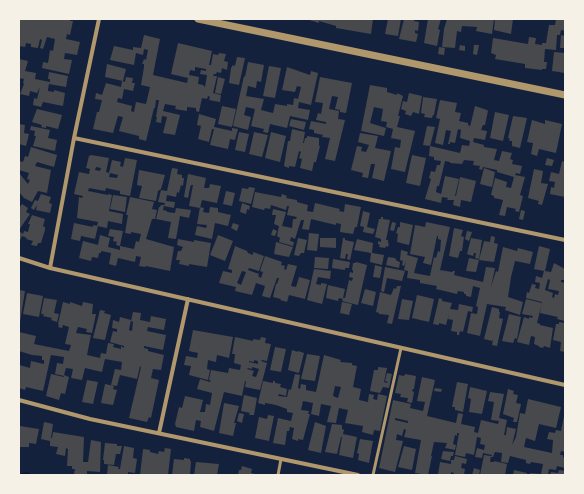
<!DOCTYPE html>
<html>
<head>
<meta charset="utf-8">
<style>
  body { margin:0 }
  #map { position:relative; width:584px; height:494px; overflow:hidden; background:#14213d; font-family:"Fira Sans Condensed",sans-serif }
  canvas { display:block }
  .frame { position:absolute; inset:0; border:20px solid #f6f1e7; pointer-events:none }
</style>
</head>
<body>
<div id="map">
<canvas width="584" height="494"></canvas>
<div class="frame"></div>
</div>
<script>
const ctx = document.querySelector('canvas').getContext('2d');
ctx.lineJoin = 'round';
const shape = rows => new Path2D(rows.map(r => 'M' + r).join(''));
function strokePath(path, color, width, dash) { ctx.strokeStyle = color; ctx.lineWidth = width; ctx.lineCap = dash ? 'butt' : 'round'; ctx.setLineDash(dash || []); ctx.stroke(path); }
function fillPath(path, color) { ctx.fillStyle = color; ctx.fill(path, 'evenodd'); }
const stream = shape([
  [22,475,27,474,29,475]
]);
const building = shape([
  [19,19,71,19,70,21,73,21,70,35,67,34,66,39,80,42,77,55,65,53,64,59,72,60,69,74,42,68,43,62,48,63,50,50,53,51,55,39,47,37,43,49,40,48,42,40,40,39,38,48,31,47,31,44,26,43,25,47,19,46],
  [306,19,373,19,371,34,336,28,336,26,319,21,319,23],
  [388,19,401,19,398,36,385,34],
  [404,19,414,19,414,21,419,22,418,31,415,30,415,33,418,34,416,42,399,39],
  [428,19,441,19,438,29,440,30,437,46,424,43],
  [447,19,494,19,492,34,476,31,477,27,462,26,461,32,457,31,455,48,442,47,444,29],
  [495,19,513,19,511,34,494,30],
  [556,19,565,19,565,31,561,30,560,35,557,35,556,50,545,49,544,62,547,62,546,69,542,69,542,70,525,68,525,64,495,59,496,55,491,53,493,38,528,44,529,37,536,38,535,44,542,45,542,43,546,43,549,25,555,25],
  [144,35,160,39,153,75,187,83,188,78,171,74,178,43,212,51,209,65,211,65,213,54,218,55,219,53,226,54,224,61,228,62,227,70,222,68,221,73,217,72,216,74,214,74,213,76,217,76,213,93,221,95,220,102,209,100,210,97,208,96,207,99,202,98,199,112,196,111,196,108,187,107,187,111,175,109,176,106,165,104,163,111,180,115,175,135,163,133,167,117,162,116,161,123,156,122,157,117,156,117,159,100,156,100,155,108,154,108,146,141,139,139,139,136,119,131,123,117,118,116,113,133,93,129,97,112,99,112,102,100,95,99,96,93,102,95,106,83,121,87,122,81,125,82,126,77,133,78,132,83,135,83,133,91,124,89,122,99,118,98,117,102,132,106,131,111,134,112,136,102,146,104,150,87,141,85,144,67,144,64,142,64,144,59,146,60,148,50,144,49,143,55,136,53,134,65,110,60,114,46,133,50,133,47,141,48],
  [195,67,206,69,206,71,201,70,200,74,207,75,205,87,203,85,198,84,199,77,189,75,190,70,195,71],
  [561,35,565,36,565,48,560,48],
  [460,45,465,46,465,51,459,50],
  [474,45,479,45,477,55,473,54],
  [439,47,445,48,444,55,438,54],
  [554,52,565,53,565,73,552,71],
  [237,57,245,58,239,85,229,83,231,68,233,65,235,66],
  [19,59,28,61,25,71,36,73,35,79,50,82,50,79,48,79,49,72,68,76,66,87,49,84,48,89,48,91,54,92,54,90,65,93,63,106,43,102,41,107,33,105,34,98,37,99,40,87,37,93,30,91,29,96,20,94,24,84,23,83,24,79,19,78],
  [248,62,264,65,261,82,257,81,256,88,248,86,246,96,264,99,261,110,273,113,275,104,287,106,287,104,293,105,294,98,298,99,301,87,297,86,295,92,282,90,287,67,310,75,311,71,318,73,311,105,299,102,298,108,310,110,308,120,290,116,287,128,270,124,268,133,263,132,264,129,251,126,255,109,246,107,244,115,251,117,248,130,233,126,244,76,245,77],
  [107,64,126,69,123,81,105,77],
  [269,66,281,68,275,98,263,96],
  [218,77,225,79,221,94,215,93],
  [320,77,352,83,346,113,340,112,340,110,335,109,338,97,332,96,329,109,339,111,338,119,345,120,335,161,325,159,330,138,322,137,323,135,314,133,314,130,309,129,311,121,326,124,326,122,316,120,318,113,321,114,323,103,315,102],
  [370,85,387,88,387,92,397,95,397,93,403,96,398,116,400,116,397,127,415,131,405,172,391,169,395,147,400,148,401,140,391,138,393,129,386,127,387,122,381,121,383,109,374,107,370,123,386,128,384,136,361,131],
  [409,93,422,96,419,114,413,112,411,116,405,114,406,111,401,109,403,101,407,102],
  [423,97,437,99,434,115,433,115,432,118,424,117,425,114,421,113],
  [440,100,457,103,455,112,461,113,459,121,468,123,468,125,470,126,469,131,475,106,487,110,488,111,485,125,483,125,481,130,487,131,485,140,474,138,473,142,484,145,484,147,497,149,494,160,499,161,502,151,512,153,510,159,513,160,512,164,522,166,520,174,516,173,515,175,525,177,520,195,523,196,519,212,515,211,516,209,507,207,505,216,499,215,503,200,494,198,494,196,491,195,495,178,507,182,506,187,511,188,514,177,497,172,497,170,483,167,482,170,479,169,480,166,473,165,474,161,464,160,462,164,450,163,450,162,445,161,439,186,437,186,436,192,441,194,445,176,459,179,455,196,456,196,460,177,476,181,471,202,461,200,460,207,453,205,454,200,447,200,448,198,442,197,441,203,425,199,431,179,429,178,431,171,435,172,437,165,440,165,441,161,434,160,434,157,429,156,430,146,460,153,462,145,469,146,470,141,460,138,461,130,458,129,455,143,450,142,450,144,448,144,451,131,446,130,443,145,435,143,440,119,436,118],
  [222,106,236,109,232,127,218,124],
  [37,109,62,115,58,129,46,126,46,128,41,127,42,125,32,122],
  [495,112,509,115,503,141,490,138],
  [199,114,216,119,214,127,232,131,232,128,238,129,235,140,230,139,228,149,210,145,214,129,212,129,209,142,198,139,201,126,197,125],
  [513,116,527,118,520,148,512,146,512,141,509,141,510,139,508,138],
  [291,119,306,122,304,130,289,126],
  [532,120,545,124,545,120,562,124,556,153,539,149,537,156,531,154,533,143,527,142],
  [19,124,25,125,24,133,29,134,26,146,19,144],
  [31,126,50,130,48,138,57,140,55,151,33,146,36,136,34,136,35,131,30,130],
  [427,126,435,127,430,146,423,145],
  [292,129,305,132,303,143,304,143,305,138,307,138,307,136,319,138,319,146,320,146,316,162,314,162,312,171,300,168,302,159,299,158,301,152,299,151,295,167,289,166,289,168,284,166,288,141,290,141],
  [239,132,249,134,245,152,235,150],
  [254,132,268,135,262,157,249,154],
  [271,132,286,136,280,162,265,158],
  [360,133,378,136,375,148,391,151,384,181,372,178,375,164,371,164,368,178,362,177,363,173,351,170,357,146,362,147,361,151,366,152,369,145,358,142],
  [31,147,57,155,54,167,37,162,35,166,51,170,47,193,38,191,32,202,24,198,19,192,19,173,28,184,30,180,27,179,29,173,19,170,19,161,23,162,25,156,28,157],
  [91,155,109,158,106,172,109,173,112,160,121,162,120,166,123,167,125,158,137,160,130,196,120,194,120,191,106,188,105,191,89,188,88,191,108,195,108,194,112,195,109,211,123,214,122,224,108,221,107,228,97,226,98,222,77,218,79,197,82,198,83,196,74,194,79,172,89,174,90,169,86,168,89,156],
  [96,167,101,168,100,171,95,170],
  [110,173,118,175,117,178,109,177],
  [412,155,426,158,420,186,406,183],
  [547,158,554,160,552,166,545,165],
  [562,161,565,162,565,197,550,194,551,187,554,188,555,182,549,181,551,172,559,174],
  [172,168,178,169,177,174,182,175,182,178,184,178,183,186,181,185,179,193,177,192,176,197,167,195,166,201,175,202,174,208,164,206,165,203,158,202,161,190,167,191],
  [484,168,495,172,492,187,480,184],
  [534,169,543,171,541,183,548,184,542,205,538,204,539,201,528,198],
  [139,170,165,175,161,189,158,191,156,201,139,198,142,186,137,185],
  [188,174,206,178,204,188,209,188,210,184,221,186,217,203,202,200,200,208,189,206,193,185,191,185,190,188,188,198,184,197],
  [249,187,255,188,251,204,239,201,242,188,248,189],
  [226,191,235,193,232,206,223,204],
  [255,192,281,197,282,194,287,196,286,198,297,200,297,202,308,205,307,211,313,212,315,203,340,209,339,211,344,212,345,204,361,207,357,227,355,227,353,234,340,232,341,224,336,223,336,225,311,219,309,230,302,229,304,220,301,220,295,239,291,237,290,241,294,242,293,246,279,242,280,238,277,236,279,226,274,224,276,215,272,215,273,209,286,212,282,226,292,228,293,219,296,219,297,217,287,215,289,206,287,206,286,210,271,205,270,209,265,208,264,210,252,207],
  [41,194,51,197,49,203,52,204,50,213,36,210,37,205,34,210,31,208,35,200,38,201],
  [113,195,127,197,125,212,110,209],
  [130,197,154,202,152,209,157,210,155,219,152,219,146,239,174,247,170,271,146,266,145,267,139,266,141,257,136,256,135,262,118,258,116,266,109,264,111,253,101,251,101,253,99,253,98,258,92,257,91,261,79,258,83,241,98,245,100,235,110,238,108,247,120,250,120,246,116,245,117,242,113,241,114,237,108,236,110,229,123,231,120,246,134,249,136,241,139,242,141,234,131,232,131,234,125,233,128,215,126,215],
  [242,203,250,206,249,210,247,209,246,214,240,212],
  [22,204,28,208,26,212,30,214,19,230,19,208],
  [161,205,164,205,163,210,167,211,167,212,175,213,176,208,191,210,189,218,180,216,176,239,168,238,171,222,156,219,159,207,160,207],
  [200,207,204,208,203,212,209,213,210,207,218,208,218,212,231,215,228,226,215,223,212,239,195,235,197,226,206,228,207,225,197,224],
  [521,210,525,211,523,220,519,219],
  [363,211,370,213,367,227,375,229,373,234,363,232,364,227,360,226],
  [32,215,45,219,43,226,45,227,45,230,41,243,38,243,37,246,31,245,33,241,26,239,27,238,22,236,20,240,19,240,19,231,23,234,24,231,28,232,30,224,28,224],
  [381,217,383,217,383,219,390,220,386,240,388,240,388,243,389,244,388,247,386,246,385,248,379,247,380,245,378,244,378,241,381,242,381,239,375,237,379,219,381,219],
  [392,222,396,223,394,231,390,230],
  [400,222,413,225,409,245,397,242,398,234,396,233,398,227,400,227],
  [426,222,450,227,440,270,452,272,453,271,455,271,454,275,483,282,486,267,495,268,491,287,496,271,498,272,503,247,517,251,518,248,533,252,530,264,515,261,511,277,508,297,523,302,520,315,505,310,506,307,487,304,480,336,467,333,471,313,477,314,478,307,476,306,480,288,473,286,471,297,466,296,466,294,464,294,464,292,458,291,457,294,436,289,437,286,420,283,420,280,407,278,408,271,404,270,406,261,404,266,402,265,403,261,400,260,401,250,408,252,407,255,418,258,414,273,430,276,434,257,436,258,438,251,440,252,441,240,438,239,438,236,437,236,431,265,423,263,425,257,410,254,415,225,425,227],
  [74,223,93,227,93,225,98,226,95,239,81,236,80,241,71,239],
  [233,223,239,225,237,231,231,228],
  [454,228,463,230,461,236,464,237,462,251,460,251,458,258,449,256],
  [273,229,277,231,275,236,271,235],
  [467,231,472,232,469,241,465,239],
  [309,233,319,234,317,251,307,250],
  [218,235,233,241,225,261,210,255],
  [491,236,495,237,494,243,498,244,494,262,479,260,484,241,490,242],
  [298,238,307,240,304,253,301,253,299,256,294,255],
  [320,238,336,238,336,248,320,247],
  [343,238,345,238,345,240,354,242,350,260,347,259,348,254,346,254,345,259,340,258],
  [471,238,482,240,479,259,475,258,476,253,474,253,473,256,467,254],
  [178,239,194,242,194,240,211,243,207,267,189,264,189,266,179,264,180,260,176,260,178,251,181,251,183,247,177,245],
  [357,239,373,243,372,253,384,255,382,265,370,262,371,253,354,250],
  [276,242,293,247,289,257,274,254],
  [235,246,247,251,248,253,253,255,253,252,264,256,259,271,249,268,248,270,259,274,258,276,261,278,263,272,260,271,265,256,282,262,281,265,285,266,284,269,286,270,288,264,297,266,291,286,296,287,299,277,310,280,305,299,289,295,287,302,280,300,281,299,273,297,276,284,277,284,279,278,277,278,270,298,262,296,265,286,256,283,252,295,235,291,236,287,219,283,223,271,232,273,232,270,228,269],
  [242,271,246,272,241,285,237,283],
  [539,246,550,249,545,271,551,272,554,263,565,269,565,280,561,280,561,282,565,283,565,321,557,319,558,317,540,313,542,302,526,298,527,292,529,293,532,284,536,285,535,288,539,289,540,283,535,282,536,276,542,278,544,271,534,269],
  [548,279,550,280,548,289,559,291,558,295,555,294,554,298,552,297,553,293,545,290],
  [315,257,329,258,328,269,314,268],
  [388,257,395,258,397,261,400,262,399,268,386,265],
  [469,258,479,260,476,272,466,271],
  [333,259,350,262,349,268,345,268,345,270,332,268],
  [356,262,367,265,358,305,342,301,343,299,339,298,338,301,326,298,328,285,345,289,343,298,345,298,349,280,352,281,353,278,349,277,350,272,353,273,353,270,352,270,353,263,355,263],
  [375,265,382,267,380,278,373,277],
  [385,267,405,271,402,281,387,278,384,292,381,291],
  [314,269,331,271,330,279,318,277,316,284,321,285,321,283,327,284,322,304,307,300],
  [397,286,401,286,392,324,387,323,389,315,379,314,379,313,376,312,380,292,391,295,394,288,396,289],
  [365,289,376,292,373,306,361,303],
  [19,290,25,291,20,322,19,322],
  [27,293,43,296,39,317,23,314],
  [417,295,434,299,429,322,412,318],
  [44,298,57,300,54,313,59,314,57,322,51,320,52,318,43,316,44,314,41,314],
  [439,298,442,299,442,301,452,303,450,309,458,310,459,304,473,307,472,312,468,311,463,332,460,331,459,335,457,335,457,332,451,331,453,320,448,319,449,314,446,325,439,323,439,325,433,324],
  [402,299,413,301,409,320,398,319],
  [526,299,542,303,537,323,540,324,540,325,553,328,550,348,544,346,543,348,539,347,539,346,534,344,535,337,531,336,529,345,517,342,524,317,529,319,529,317,532,318,533,316,522,314],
  [63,302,70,304,70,302,82,306,83,302,93,304,92,314,96,314,92,333,86,332,87,329,78,327,76,333,91,335,87,355,100,358,101,353,106,354,108,343,114,344,113,347,121,349,121,346,124,348,124,346,110,342,113,331,117,332,117,329,112,328,113,320,119,322,120,317,131,320,129,330,132,331,133,322,131,321,133,312,141,313,140,320,150,322,151,316,166,319,164,330,148,327,147,331,166,335,163,350,144,346,144,348,148,349,148,351,164,355,161,370,153,369,151,378,159,380,151,418,149,417,147,422,129,418,141,367,140,366,137,379,120,375,117,386,111,385,115,369,121,370,122,362,105,359,102,372,85,368,82,380,71,378,73,369,66,368,64,375,69,377,65,394,61,393,59,400,46,396,51,374,64,377,64,376,55,374,57,363,63,364,64,357,51,355,43,391,26,387,25,390,19,388,19,365,30,368,31,361,44,364,44,360,42,360,42,356,32,355,19,351,19,332,36,336,34,344,69,351,71,345,65,344,69,327,63,325,62,328,58,327,59,325,58,324],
  [342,302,352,304,349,315,340,313],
  [492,307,499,309,499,312,500,312,499,318,503,319,497,346,492,345,493,339,492,341,484,339],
  [100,310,105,311,104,313,111,315,105,340,93,338],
  [509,314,521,317,517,339,515,338,513,343,502,341],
  [559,322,565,323,565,352,560,351,561,342,553,340,556,324,559,324],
  [193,330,233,337,229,358,217,355,216,362,208,360,207,369,210,370,208,380,189,375,191,366,184,365,186,356,197,358,198,353,189,351],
  [235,337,253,341,253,339,260,340,261,337,266,338,265,343,271,344,267,361,262,360,261,361,267,363,260,390,245,387,246,381,245,381,242,396,224,392,214,431,200,427,201,421,196,420,194,431,176,427,175,424,179,407,182,408,185,396,203,400,200,412,205,412,206,404,210,405,212,393,197,389,200,379,210,382,211,381,209,380,211,370,228,373,229,368,240,370,241,365,234,363,235,354,232,354],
  [254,360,258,361,258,364,249,362,249,361,254,362],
  [252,367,259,369,256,377,252,376,254,371,247,369,248,368,252,369],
  [275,347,286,349,281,372,270,370],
  [292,350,298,352,298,351,304,353,299,373,288,370],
  [307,354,320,356,315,381,301,379],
  [324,355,341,360,340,362,352,363,352,365,357,366,353,387,361,389,359,400,368,402,369,394,374,395,373,399,377,400,378,394,387,396,380,431,374,430,373,435,362,432,363,426,345,423,348,410,339,408,336,423,327,422,331,406,321,404,319,416,311,414,313,403,303,401,301,410,309,411,308,414,310,414,303,440,298,439,298,441,292,439,294,428,290,427,289,431,287,431,285,445,273,443,278,418,291,421,293,413,287,412,287,409,276,405,265,403,265,405,258,403,263,381,273,383,273,381,275,381,275,383,281,384,280,387,287,389,286,396,279,394,278,396,287,397,289,389,291,390,295,374,300,375,298,388,300,389,301,384,306,385,306,390,316,392],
  [335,386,341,387,338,398,333,396],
  [378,367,387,368,384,382,387,383,388,382,385,381,387,373,392,374,389,388,383,387,380,393,370,391,374,370,378,370],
  [405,374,416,376,414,389,413,389,412,391,414,392,412,403,407,402,408,398,400,397,401,394,395,393,399,375,404,376],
  [422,377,435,380,427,416,456,423,458,413,463,414,461,424,475,427,474,432,478,433,481,420,498,424,499,421,491,420,494,402,488,401,490,392,504,394,499,418,507,420,504,435,506,435,507,427,516,429,512,445,516,437,520,413,525,414,528,399,561,407,556,428,539,424,535,441,526,438,524,447,552,453,553,440,547,439,549,432,555,433,556,430,561,431,565,411,565,452,561,451,560,455,563,455,563,457,565,458,565,468,557,466,556,470,549,469,548,475,530,475,530,473,541,474,543,464,531,462,530,464,526,463,526,460,510,456,508,463,501,462,502,453,495,452,493,457,491,457,492,455,483,453,482,458,475,457,477,448,484,450,485,445,480,444,481,438,477,437,474,455,466,453,465,457,455,455,459,433,457,433,457,436,455,435,453,444,456,445,455,450,445,448,447,443,434,442,431,456,432,456,428,475,415,473,421,440,404,437,406,430,404,429,402,436,397,434,396,440,403,441,395,472,379,468,393,400,411,404,410,408,423,411,425,402,417,401],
  [395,418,408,421,408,423,395,420],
  [87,380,98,382,93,404,82,402],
  [457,382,468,384,463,412,455,410,455,407,452,407],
  [105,384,114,386,113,389,117,390,113,405,101,403],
  [470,387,487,391,482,414,469,412,471,399,468,398],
  [435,388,442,389,441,392,434,391],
  [508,389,514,391,513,394,518,395,516,403,521,404,517,422,513,422,514,418,503,414],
  [244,395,257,398,254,415,249,415,250,413,241,411],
  [224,403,239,406,234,423,236,423,233,436,219,433],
  [239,413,244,414,242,423,237,421],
  [268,415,274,416,269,441,255,438,259,417,267,419],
  [44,422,53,424,51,438,52,438,53,432,84,437,83,462,88,462,91,440,101,442,100,472,87,471,87,475,74,474,75,469,72,469,72,466,67,466,68,449,66,448,65,456,56,454,58,447,50,446,50,441,41,439],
  [315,422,326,426,321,453,308,450],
  [332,424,342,425,342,429,344,430,343,434,357,437,353,458,339,455,342,437,341,437,337,454,325,452],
  [20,426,39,429,36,444,29,443,29,447,19,447],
  [360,439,373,441,369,463,358,460,359,454,357,453],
  [105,443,117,444,117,446,122,446,120,454,116,454,114,465,104,464,104,460,103,460],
  [124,446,134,448,133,458,137,459,135,473,128,472,128,475,107,475,108,465,119,467,118,469,120,469],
  [404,446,416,449,412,470,398,467],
  [165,448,171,449,168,475,140,475,143,449,150,450,150,452,158,454,159,451,164,452],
  [443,451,454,452,453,456,451,456,450,461,441,459],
  [484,455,491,456,490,462,494,462,494,461,507,464,505,475,480,475],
  [455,456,467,459,466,464,462,463,461,468,465,469,464,475,454,475,454,473,451,472,451,475,438,475,440,462,451,464,451,460,454,460],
  [184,458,190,459,190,461,191,461,190,475,172,475,174,459,184,460],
  [196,462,219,464,217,475,194,475],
  [242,466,252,469,251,473,259,475,238,475,239,470,241,470],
  [474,468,480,470,479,475,472,475],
  [514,470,527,473,527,475,513,475],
  [559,470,565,471,565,475,550,475,551,472,558,473]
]);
const service = shape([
  [278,475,281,459],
  [373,475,401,348]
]);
const minor = shape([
  [74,138,565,240],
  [19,258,50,268,565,385],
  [50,268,74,138,99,19],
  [19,400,90,419,358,475],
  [159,433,188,299]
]);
const tertiary = shape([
  [198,19,565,95]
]);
strokePath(stream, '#0b132b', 3.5);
fillPath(building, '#48494c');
strokePath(service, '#b1986c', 3);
strokePath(minor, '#b1986c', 4);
strokePath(tertiary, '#b1986c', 7);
</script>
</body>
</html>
